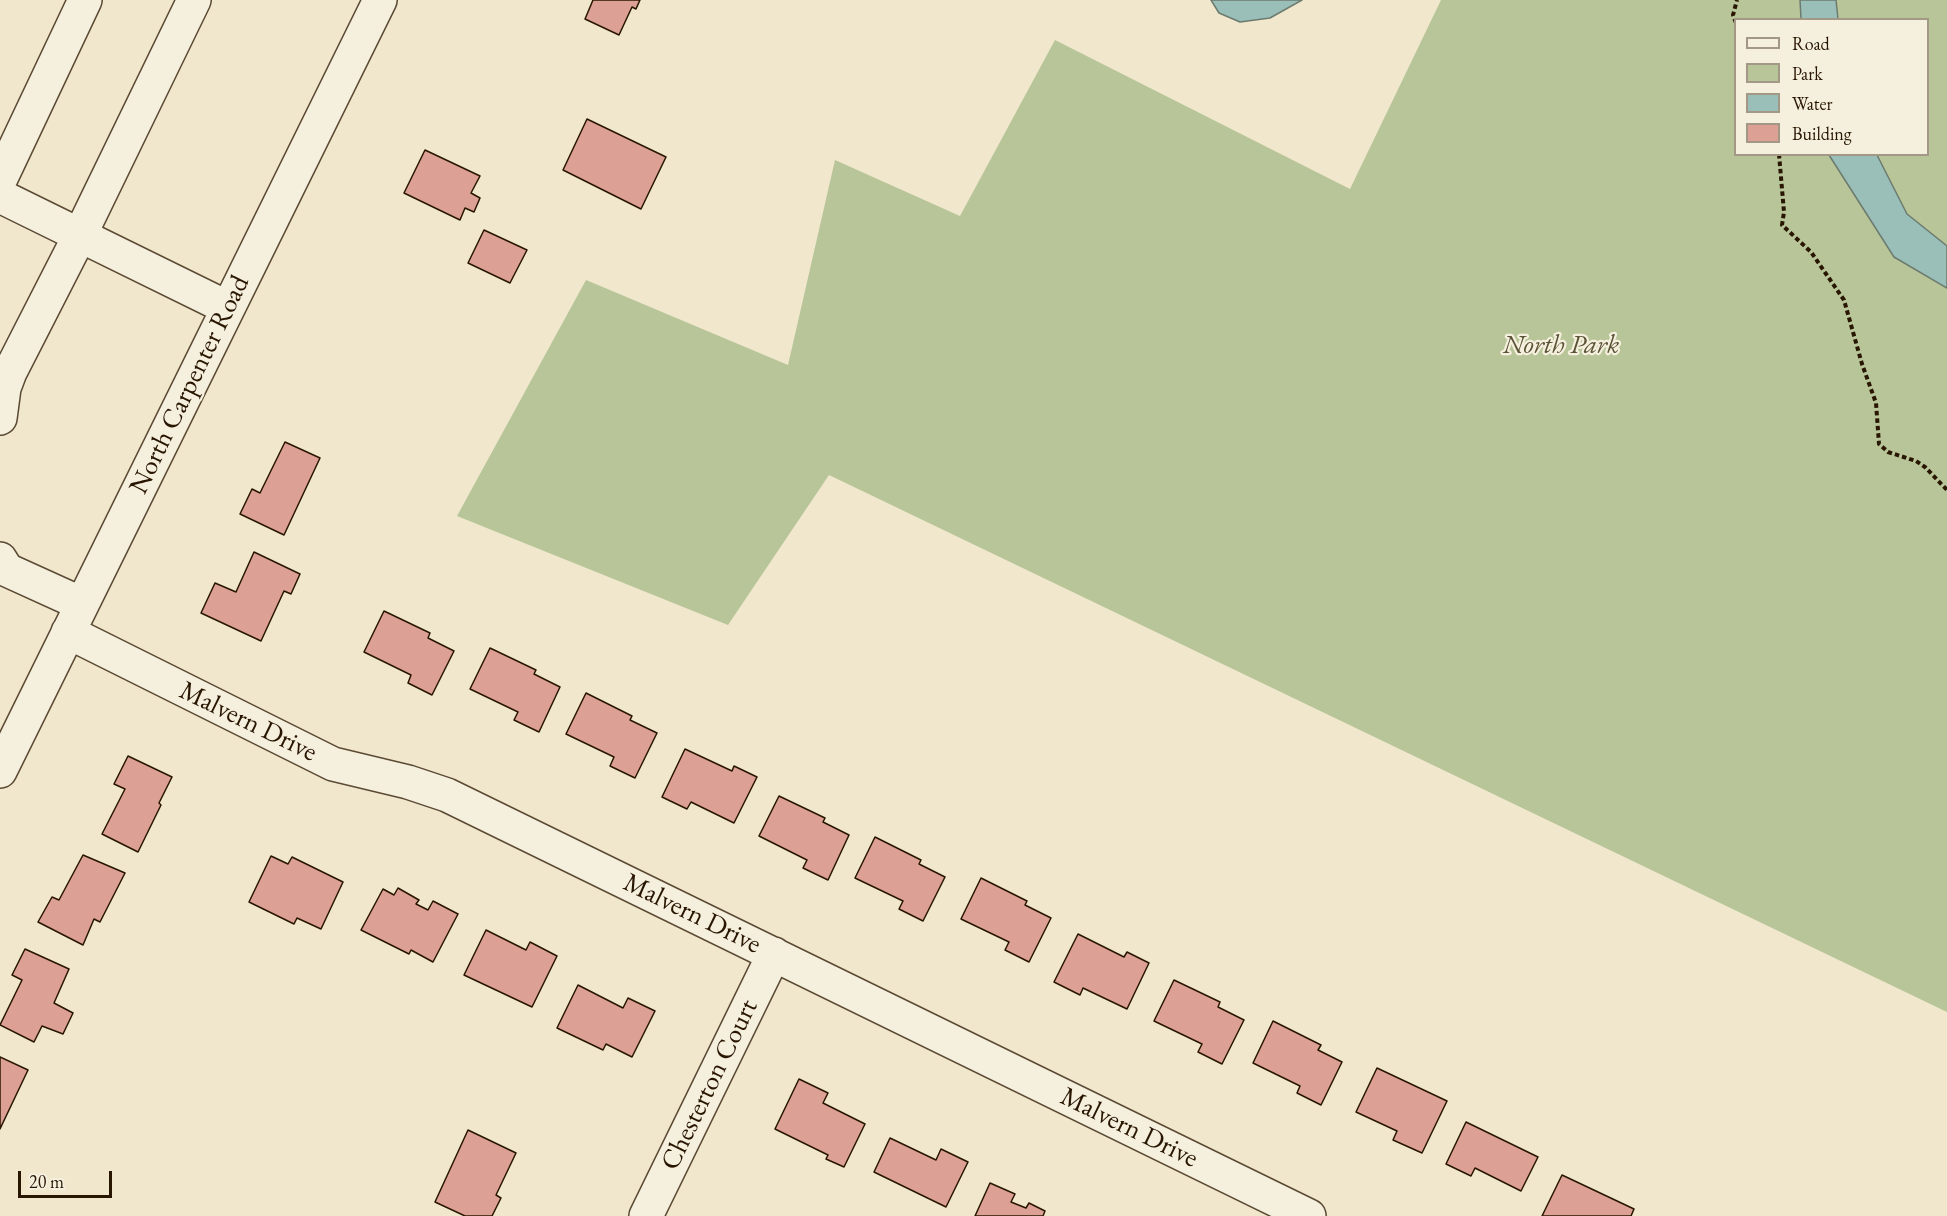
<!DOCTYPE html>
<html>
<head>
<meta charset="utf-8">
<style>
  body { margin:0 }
  #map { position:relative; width:1947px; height:1216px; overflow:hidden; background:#f0e7cd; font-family:"EB Garamond",serif }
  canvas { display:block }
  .legend { position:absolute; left:1734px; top:18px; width:195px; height:138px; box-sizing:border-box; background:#f5efde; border:2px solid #a39885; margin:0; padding:8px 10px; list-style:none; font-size:18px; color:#291600 }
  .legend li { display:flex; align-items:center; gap:12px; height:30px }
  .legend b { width:30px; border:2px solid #a39885 }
  .scale { position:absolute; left:18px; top:1171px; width:94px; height:27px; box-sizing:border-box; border:3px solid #291600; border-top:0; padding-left:8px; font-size:18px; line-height:21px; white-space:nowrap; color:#291600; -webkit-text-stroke:4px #f5efde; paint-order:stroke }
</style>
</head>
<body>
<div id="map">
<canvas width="1947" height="1216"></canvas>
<ul class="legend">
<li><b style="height:8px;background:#f5efde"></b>Road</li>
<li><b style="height:16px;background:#b8c599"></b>Park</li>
<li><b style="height:16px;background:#9abfb9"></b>Water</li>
<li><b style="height:16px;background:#dca194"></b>Building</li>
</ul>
<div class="scale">20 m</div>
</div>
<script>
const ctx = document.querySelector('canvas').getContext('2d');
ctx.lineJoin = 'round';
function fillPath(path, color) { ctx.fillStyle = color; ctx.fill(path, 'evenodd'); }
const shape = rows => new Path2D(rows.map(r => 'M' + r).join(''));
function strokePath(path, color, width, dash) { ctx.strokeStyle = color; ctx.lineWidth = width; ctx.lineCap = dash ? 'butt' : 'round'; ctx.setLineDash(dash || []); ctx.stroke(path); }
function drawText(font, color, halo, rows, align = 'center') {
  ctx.font = font + ' "EB Garamond",serif'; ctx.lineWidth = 4.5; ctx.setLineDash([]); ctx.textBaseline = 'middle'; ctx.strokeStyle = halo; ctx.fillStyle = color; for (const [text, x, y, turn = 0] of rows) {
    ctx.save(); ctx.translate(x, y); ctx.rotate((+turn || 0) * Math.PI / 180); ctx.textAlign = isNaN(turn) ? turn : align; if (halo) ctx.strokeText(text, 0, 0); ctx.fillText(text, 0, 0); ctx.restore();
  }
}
const green = shape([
  [1441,0,1947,0,1947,1012,829,475,728,625,457,516,586,280,788,365,835,160,960,216,1055,40,1350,189],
  [1736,20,1928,20,1928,154,1736,154]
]);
const water = shape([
  [1211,0,1302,0,1270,18,1240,22,1219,13,1211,0],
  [1800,0,1836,0,1838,19,1801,19,1800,0],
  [1829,155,1877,155,1907,214,1947,246,1947,288,1894,257,1829,155]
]);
const building = shape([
  [593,0,640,0,636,9,632,7,619,35,585,19,593,0],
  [587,119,666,157,641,209,563,170,587,119],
  [425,150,480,176,471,193,480,198,474,212,465,208,460,220,404,193,425,150],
  [484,230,527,250,510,283,468,263,484,230],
  [285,442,320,458,284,535,240,514,252,489,260,493,285,442],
  [254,552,300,574,291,594,284,591,261,641,201,613,215,583,236,592,254,552],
  [384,611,430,633,428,638,454,651,432,695,408,683,411,675,364,652,384,611],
  [490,648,536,670,534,674,560,687,539,732,514,720,518,712,470,689,490,648],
  [586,693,632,716,630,720,657,733,635,778,610,766,614,757,566,734,586,693],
  [685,749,732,771,734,766,757,777,734,823,691,802,687,809,662,797,685,749],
  [128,756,172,777,159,803,161,805,138,852,102,834,125,789,114,784,128,756],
  [779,796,825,818,823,822,849,835,828,880,803,868,807,860,759,836,779,796],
  [875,837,921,860,919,864,945,877,923,921,899,909,903,901,855,878,875,837],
  [83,855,125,873,100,922,94,919,83,945,38,922,52,897,59,900,83,855],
  [271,856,288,864,292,857,343,882,321,929,297,918,294,924,249,902,271,856],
  [981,878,1027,901,1025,905,1051,918,1029,962,1005,950,1009,942,961,919,981,878],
  [398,888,419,900,416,904,428,910,433,901,458,914,433,962,411,950,409,954,361,930,383,889,394,895,398,888],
  [486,930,526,950,530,942,557,956,532,1007,464,975,486,930],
  [1078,934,1124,957,1127,952,1149,963,1127,1009,1083,988,1080,995,1054,982,1078,934],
  [25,949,69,969,54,1003,73,1013,63,1034,42,1026,34,1042,0,1025,22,980,12,975,25,949],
  [1174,980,1220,1002,1218,1007,1244,1020,1222,1064,1198,1052,1202,1044,1154,1021,1174,980],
  [578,985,623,1008,628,998,655,1011,632,1057,606,1044,603,1050,557,1028,578,985],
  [1273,1021,1321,1045,1318,1050,1342,1062,1321,1105,1297,1093,1300,1086,1253,1063,1273,1021],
  [0,1057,28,1070,0,1129,0,1057],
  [1377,1068,1447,1101,1422,1153,1393,1140,1397,1131,1356,1112,1377,1068],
  [799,1079,828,1093,823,1103,865,1124,844,1167,826,1159,828,1155,775,1129,799,1079],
  [1466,1122,1538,1157,1521,1191,1475,1168,1471,1176,1446,1164,1466,1122],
  [468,1130,516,1153,496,1195,501,1198,492,1216,465,1216,435,1202,468,1130],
  [890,1138,936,1160,941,1149,968,1162,946,1207,874,1172,890,1138],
  [1562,1175,1634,1209,1631,1216,1542,1216,1562,1175],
  [990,1183,1015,1194,1011,1202,1026,1208,1029,1203,1045,1211,1043,1216,975,1216,990,1183]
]);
const path = shape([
  [1736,23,1733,15,1737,0],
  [1779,154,1784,212,1782,225,1811,252,1844,300,1862,364,1876,403,1879,444,1888,452,1916,461,1925,467,1947,490]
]);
const minor = shape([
  [0,180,85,0],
  [0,196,228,308],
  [0,418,4,388,10,372,80,235,194,0],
  [0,559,7,570,82,604],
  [68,632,333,764,408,782,447,795,1309,1216],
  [0,771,380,0],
  [646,1216,774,954]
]);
const parkNames = [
  ["North Park",1561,346]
];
const streetNames = [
  ["North Carpenter Road",190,385,-64],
  ["Malvern Drive",248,722,26],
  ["Malvern Drive",692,914,26],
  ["Chesterton Court",710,1085,-64],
  ["Malvern Drive",1129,1128,26]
];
fillPath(green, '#b8c599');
fillPath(water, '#9abfb9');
strokePath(water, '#6d7b6f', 1.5);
fillPath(building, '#dca194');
strokePath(building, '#291600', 1.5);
strokePath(minor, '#5b4a33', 36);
strokePath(path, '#291600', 4, [4.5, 3]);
strokePath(minor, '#f5efde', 33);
drawText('italic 27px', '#5b5336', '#f5efde', parkNames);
drawText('27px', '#291600', '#f5efde', streetNames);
</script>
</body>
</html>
